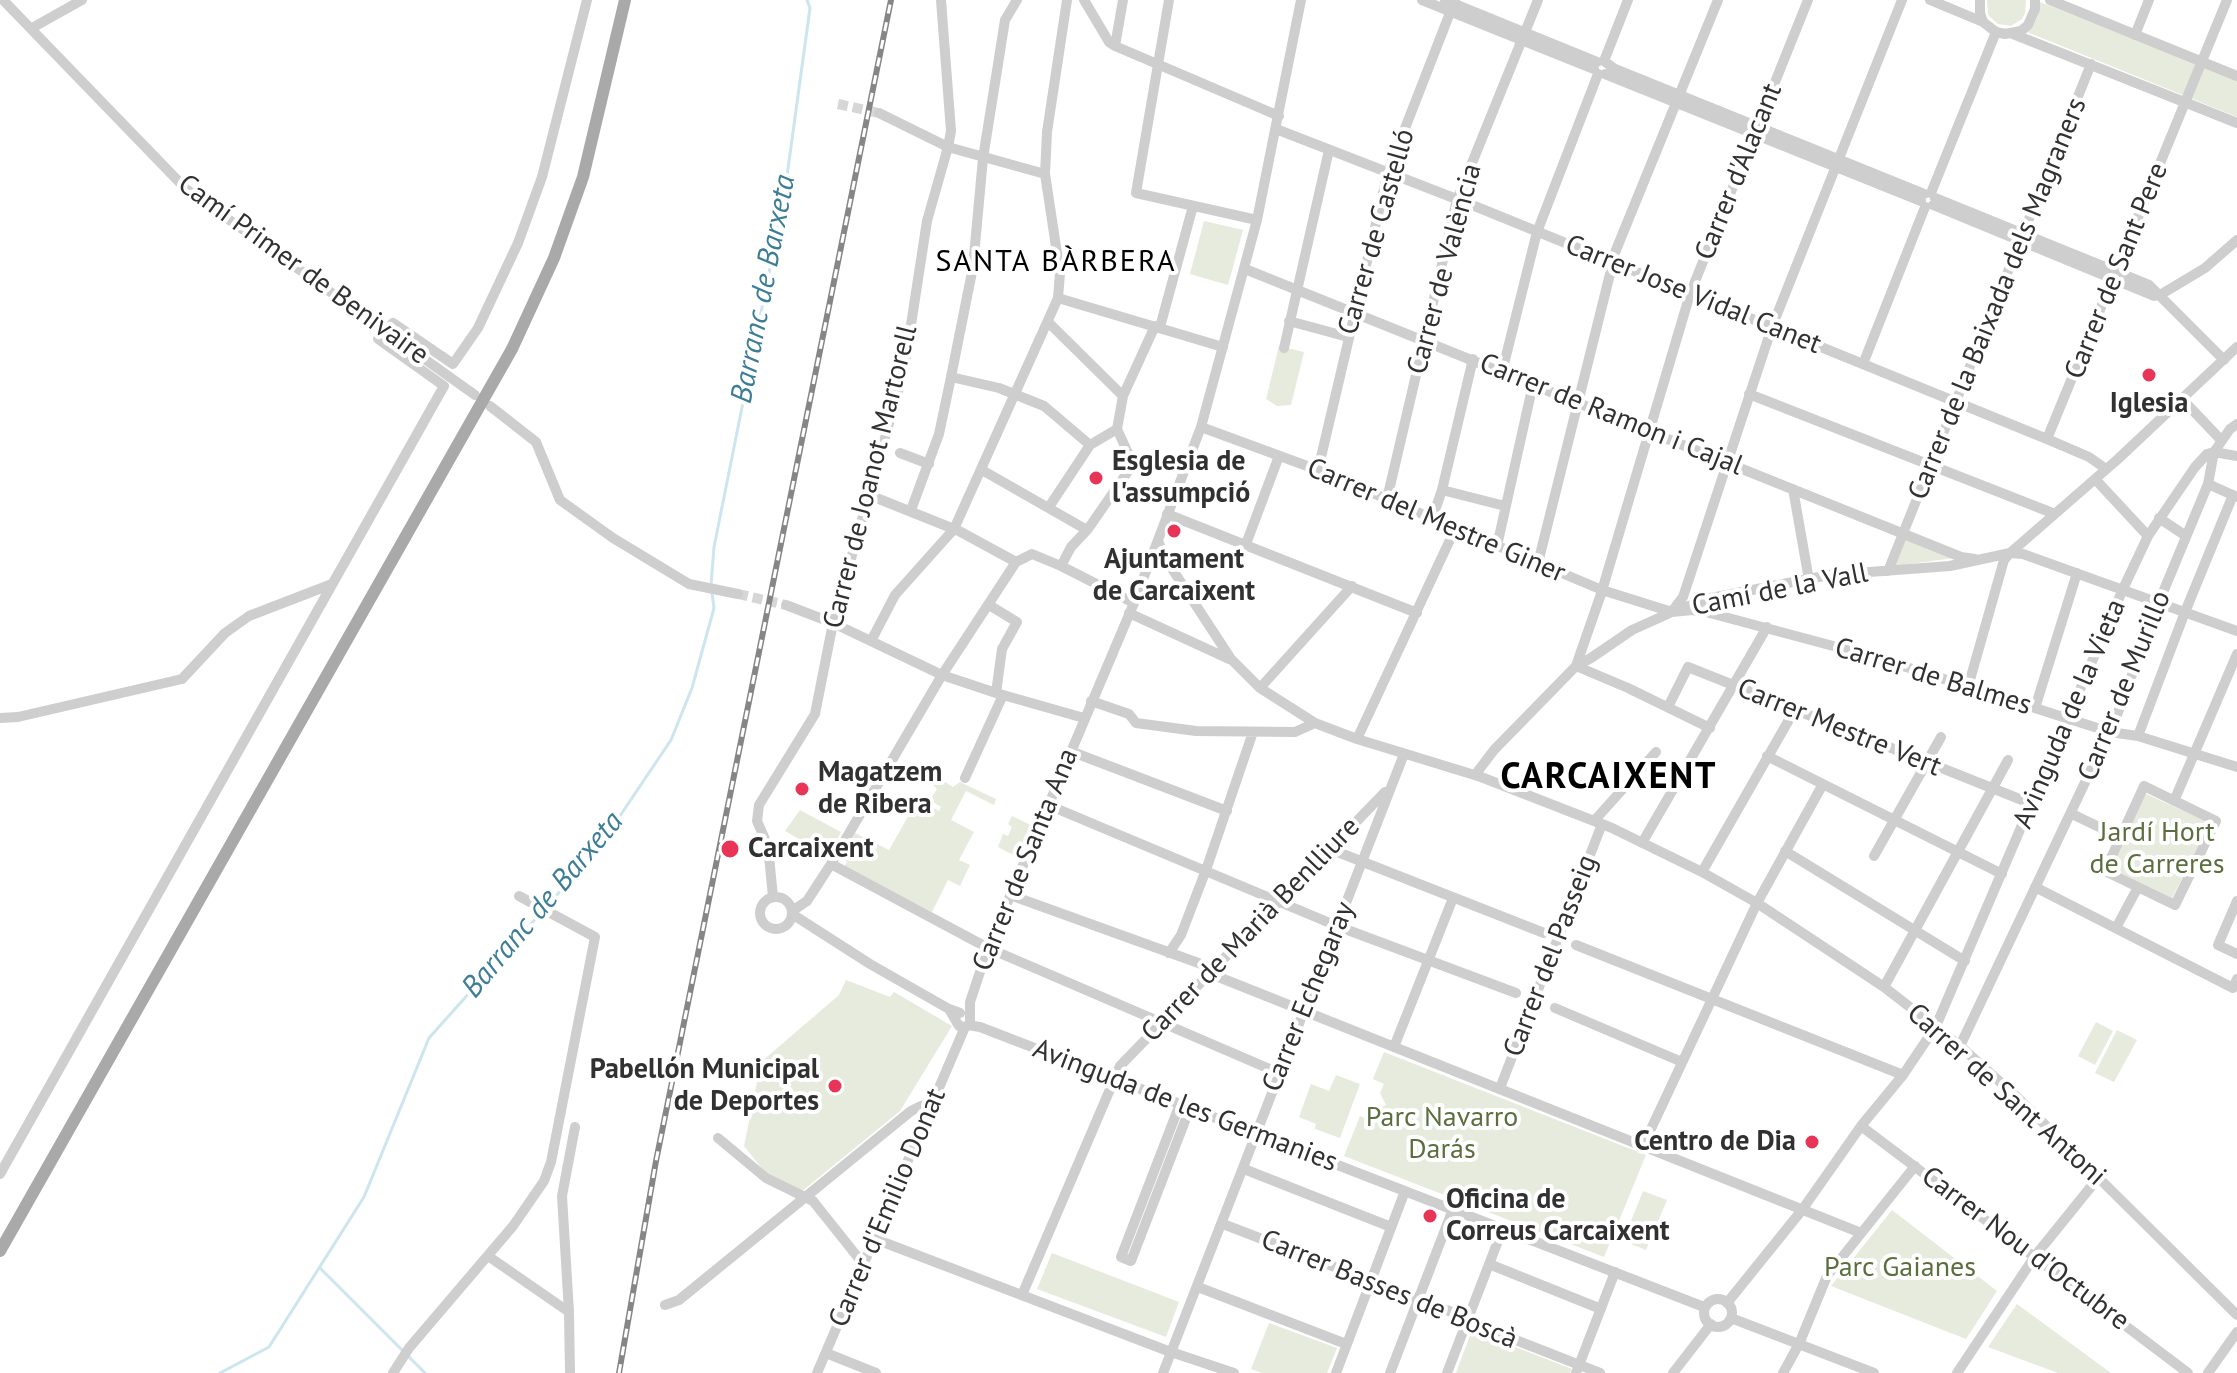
<!DOCTYPE html>
<html>
<head>
<meta charset="utf-8">
<style>
  body { margin:0 }
  canvas { display:block; background:#fff }
</style>
</head>
<body>
<canvas width="2237" height="1373"></canvas>
<script>
const ctx = document.querySelector('canvas').getContext('2d');
ctx.lineJoin = 'round';
function fillPath(path, color) { ctx.fillStyle = color; ctx.fill(path, 'evenodd'); }
const shape = rows => new Path2D(rows.map(r => 'M' + r).join(''));
function strokePath(path, color, width, dash) { ctx.strokeStyle = color; ctx.lineWidth = width; ctx.lineCap = dash ? 'butt' : 'round'; ctx.setLineDash(dash || []); ctx.stroke(path); }
function drawText(font, color, halo, rows, align = 'center') {
  ctx.font = font + ' "PT Sans",sans-serif'; ctx.lineWidth = 8; ctx.setLineDash([]); ctx.textBaseline = 'middle'; ctx.strokeStyle = halo; ctx.fillStyle = color; for (const [text, x, y, turn = 0] of rows) {
    ctx.save(); ctx.translate(x, y); ctx.rotate((+turn || 0) * Math.PI / 180); ctx.textAlign = isNaN(turn) ? turn : align; if (halo) ctx.strokeText(text, 0, 0); ctx.fillText(text, 0, 0); ctx.restore();
  }
}
const green = shape([
  [1987,0,2026,0,2025,13,2022,19,2011,26,1998,24,1988,15],
  [2040,2,2237,80,2237,117,2027,32,2037,18],
  [1204,221,1243,230,1228,285,1190,274],
  [1279,346,1304,352,1291,405,1277,406,1266,399],
  [1905,537,1954,558,1895,566],
  [935,771,944,776,942,780,953,787,960,782,996,799,994,805,966,791,951,820,974,832,959,860,970,865,960,886,948,880,932,912,844,867,847,862,841,859,855,833,889,850,918,799,939,811,941,807,930,800,937,789,933,785,935,781,930,778],
  [2144,793,2210,823,2172,898,2111,868],
  [800,810,841,832,828,856,785,831],
  [1012,816,1033,826,1019,858,998,847,1003,834,1008,836,1012,827,1008,824],
  [846,980,890,997,894,992,952,1026,900,1111,801,1192,768,1176,744,1146,761,1062,839,995],
  [2096,1022,2113,1031,2095,1065,2078,1056],
  [2117,1030,2137,1040,2114,1082,2095,1073],
  [1384,1052,1646,1155,1604,1257,1344,1156,1360,1116,1369,1120,1373,1111,1386,1105,1380,1093,1384,1084,1373,1079],
  [1336,1075,1360,1084,1340,1138,1315,1129,1316,1124,1299,1117,1311,1084,1329,1091],
  [1643,1191,1667,1200,1646,1250,1623,1241],
  [1892,1210,1997,1291,1966,1339,1831,1286],
  [1052,1253,1179,1302,1166,1337,1037,1289],
  [2017,1304,2111,1373,2058,1373,1988,1347],
  [1269,1323,1337,1348,1327,1373,1262,1373,1251,1369],
  [1472,1330,1572,1369,1570,1373,1456,1373]
]);
const stream = shape([
  [711,585,714,547,784,198,810,8,807,0],
  [320,1268,403,1351],
  [408,1356,425,1373],
  [220,1373,269,1347,364,1197,429,1038,597,850,671,740,692,688,714,608,712,593]
]);
const minorTunnel = shape([
  [838,104,879,113],
  [738,594,786,605]
]);
const minor = shape([
  [3,0,186,189,475,395],
  [1084,0,1109,42,1115,46,1279,116],
  [1169,0,1136,193,1257,220],
  [1422,0,1594,69],
  [1445,0,1597,62],
  [1930,0,1983,22],
  [1980,0,1980,13,1983,22,1996,32,2005,34,2021,31,2028,25,2035,9,2035,0],
  [2050,0,2237,76],
  [32,28,82,0],
  [2013,34,2237,123],
  [2135,35,2149,0],
  [1115,46,1123,0],
  [1604,61,1615,69,1924,194],
  [1604,61,1628,0],
  [1605,74,1921,201],
  [879,113,948,147,1045,174],
  [1276,129,1477,207,2047,439,2089,457,2106,469],
  [1931,193,1996,32],
  [1935,198,2149,285,2224,360],
  [1933,205,2154,296,2158,295],
  [1245,269,1961,557,1975,559],
  [2160,295,2205,268,2237,240],
  [1058,298,1223,347],
  [1289,321,1348,337],
  [1049,323,1123,396],
  [1160,327,1193,206],
  [1284,348,1329,150],
  [1863,364,1925,207],
  [1502,372,1537,232,1598,74],
  [951,377,999,388,1044,406,1090,445],
  [1749,394,2055,514],
  [2183,400,2221,440],
  [490,406,536,442,560,500,613,538,689,584,738,594],
  [1201,427,1318,470,1602,590,1672,612,1692,610,1706,612,1878,658,2110,732,2138,736,2237,767],
  [2047,439,2227,0],
  [2214,452,2237,456],
  [900,453,929,464],
  [982,470,1087,530],
  [1318,470,1388,172,1455,0],
  [2095,479,2148,536],
  [2208,484,2237,497],
  [1793,489,1809,580],
  [1442,490,1505,506],
  [869,495,959,531,1016,562],
  [1387,499,1457,200,1538,0],
  [1049,507,1090,445,1117,429,1123,396,1155,326],
  [911,510,939,434,951,377,973,267,983,158,999,58,1005,20,1017,0],
  [1167,514,1417,613],
  [2159,518,2186,536],
  [1432,519,1442,490,1473,359],
  [1158,541,1165,558,1231,659,1260,688,1315,723,1357,739,1481,777,1612,828,1702,872,1757,903,1884,987,1960,1046,2018,1098,2237,1315],
  [1246,544,1279,456],
  [1497,546,1533,384],
  [2010,553,2023,554,2237,631],
  [1016,562,1032,554,1061,566,1134,603],
  [1538,563,1616,250,1718,0],
  [1061,566,1071,547,1088,529,1133,464,1117,429],
  [1888,571,2091,64],
  [786,605,833,623,942,675,996,693,1084,718],
  [989,605,1017,622,1002,649,996,693],
  [1673,610,1683,597,1772,327,1902,0],
  [1129,613,1229,659],
  [871,641,895,595,954,529,1058,298,1060,273,1045,174,1047,132,1067,0],
  [1968,687,2004,560,2010,553],
  [1260,688,1352,586],
  [1091,701,1129,714,1136,723,1196,731,1295,732,1315,723],
  [1668,707,1688,667,2032,804],
  [2035,708,2077,573],
  [0,718,18,717,182,679,225,633,249,616,332,584],
  [1710,728,1628,688,1576,666,1601,594,1690,294,1808,0],
  [2138,736,2185,612,2233,495],
  [1357,739,1455,529],
  [1070,751,1227,811],
  [1767,756,2002,874],
  [1475,775,1494,750,1576,666,1591,658,1632,630,1672,612,1711,598,1829,575,1950,566,2010,553,2118,459,2237,347],
  [965,778,1003,695],
  [2144,786,2216,821,2175,905,2105,871,2144,786],
  [2174,801,2237,654],
  [1048,805,1337,926,1516,993],
  [2072,814,2120,837],
  [1594,821,1656,752],
  [1642,843,1767,627],
  [1330,849,1544,933],
  [1785,851,1965,961],
  [1874,856,1941,737],
  [831,864,988,948,1279,1073],
  [1702,872,1794,711],
  [2035,887,2233,988,2237,979],
  [1010,895,1204,965,1211,974,1861,1233],
  '760 913a16 16 0 1 1 32 0a16 16 0 1 1-32 0Z',
  [773,897,768,846,757,821,759,805,815,714,833,623,904,370,927,221,948,147,951,131,941,0],
  [2237,901,2218,945,2237,954],
  [792,911,807,901,831,864,942,675,1016,562],
  [792,914,870,964,949,1009,960,1013],
  [2116,928,2138,887],
  [1576,945,1903,1075],
  [1169,953,1181,935,1206,870,1253,732],
  [1884,987,2008,760],
  [1555,1008,1682,1062],
  [949,1009,959,1026,965,1027,970,1024,970,1002,988,948,1134,603,1201,427,1257,220,1301,0],
  [968,1025,980,1027,1255,1133,1704,1307],
  [1960,1046,2117,715,2159,602,2208,484,2214,452],
  [1394,1047,1453,898],
  [1500,1088,1602,824],
  [1180,1104,1121,1257,1131,1261,1190,1108],
  [1861,1126,2188,1373],
  [718,1138,766,1178,813,1201,864,1265],
  [1643,1146,1757,903,1823,784],
  [1244,1169,1391,1227],
  [0,1174,444,386,378,339,393,323,453,364,478,328,518,243,542,177,587,0],
  [1223,1224,1462,1316,1467,1321,1600,1373],
  [875,1239,1168,1351,1234,1373],
  [488,1256,569,1312],
  [1489,1264,1601,1309],
  [1198,1287,1346,1344],
  [1022,1295,1120,1066,1385,792],
  '1704 1313a14 14 0 1 1 28 0a14 14 0 1 1-28 0Z',
  [1727,1303,1802,1210,1861,1126,1903,1075,1936,1026,2123,589,2148,536,2195,467,2207,454,2214,452,2230,429,2237,424],
  [665,1305,679,1300,911,1111,921,1106,933,1104],
  [1731,1318,1874,1373],
  [826,1353,876,1373],
  [393,1373,409,1348,513,1226,544,1181,551,1162,595,937,519,896],
  [570,1373,569,1312,562,1196,575,1127],
  [817,1373,965,1027],
  [1163,1373,1404,754],
  [1336,1373,1405,1191],
  [1390,1373,1453,1209],
  [1447,1373,1503,1228],
  [1576,1373,1615,1272],
  [1673,1373,1711,1324],
  [1783,1373,1799,1344,1827,1276,1915,1166],
  [1957,1373,2035,1256,2098,1178],
  [2208,1373,2237,1332]
]);
const major = shape([
  [0,1251,512,349,554,258,583,177,625,0]
]);
const rail = shape([
  [619,1373,656,1161,891,0]
]);
const markers = [
  [2149,375,8,"#e83456"],
  [1096,478,8,"#e83456"],
  [1174,531,8,"#e83456"],
  [802,789,8,"#e83456"],
  [730,849,10,"#e83456"],
  [835,1086,8,"#e83456"],
  [1812,1142,8,"#e83456"],
  [1430,1216,8,"#e83456"]
];
const streetNames = [
  ["Carrer d'Alacant",1739,172,-68],
  ["Carrer de Castelló",1377,232,-74],
  ["Carrer de València",1445,269,-75],
  ["Camí Primer de Benivaire",303,270,36],
  ["Carrer de Sant Pere",2117,271,-68],
  ["Carrer Jose Vidal Canet",1693,295,22],
  ["Carrer de la Baixada dels Magraners",1998,299,-68],
  ["Carrer de Ramon i Cajal",1611,415,22],
  ["Carrer de Joanot Martorell",871,477,-76],
  ["Carrer del Mestre Giner",1436,521,23],
  ["Camí de la Vall",1780,590,-11],
  ["Carrer de Balmes",1933,677,17],
  ["Carrer de Murillo",2125,686,-68],
  ["Avinguda de la Vieta",2070,714,-67],
  ["Carrer Mestre Vert",1839,728,22],
  ["Carrer de Santa Ana",1026,860,-68],
  ["Carrer de Marià Benlliure",1251,930,-46],
  ["Carrer del Passeig",1551,956,-69],
  ["Carrer Echegaray",1309,997,-68],
  ["Carrer de Sant Antoni",2006,1095,42],
  ["Avinguda de les Germanies",1185,1106,21],
  ["Carrer d'Emilio Donat",888,1208,-67],
  ["Carrer Nou d'Octubre",2025,1249,37],
  ["Carrer Basses de Boscà",1389,1290,22]
];
const poiNames = [
  ["Iglesia",2149,404,"center"],
  ["Esglesia de",1112,462],
  ["l'assumpció",1112,494],
  ["Ajuntament",1174,560,"center"],
  ["de Carcaixent",1174,592,"center"],
  ["Magatzem",818,773],
  ["de Ribera",818,805],
  ["Carcaixent",748,849],
  ["Pabellón Municipal",819,1070,"right"],
  ["de Deportes",819,1102,"right"],
  ["Centro de Dia",1796,1142,"right"],
  ["Oficina de",1446,1200],
  ["Correus Carcaixent",1446,1232]
];
const parkNames = [
  ["Jardí Hort",2157,833],
  ["de Carreres",2157,865],
  ["Parc Navarro",1442,1118],
  ["Darás",1442,1150],
  ["Parc Gaianes",1900,1268]
];
const neighbourhoodNames = [
  ["SANTA BÀRBERA",1056,262]
];
const waterNames = [
  ["Barranc de Barxeta",764,289,-79],
  ["Barranc de Barxeta",543,905,-50]
];
const districtNames = [
  ["CARCAIXENT",1609,778]
];
fillPath(green, '#e6ebdd');
strokePath(stream, '#cce5ee', 3);
strokePath(minorTunnel, '#d6d6d6', 10, [10, 5]);
strokePath(minor, '#cecece', 10);
strokePath(major, '#a9a9a9', 12);
strokePath(rail, '#868686', 6);
strokePath(rail, '#fff', 3, [9]);
for (const [x, y, r, color] of markers) { const dot = new Path2D(); dot.arc(x, y, r, 0, 2 * Math.PI); ctx.fillStyle = color; ctx.fill(dot); strokePath(dot, '#fff', 3); }
drawText('28px', '#313131', '#fff', streetNames);
drawText('bold 28px', '#313131', '#fff', poiNames, 'left');
drawText('28px', '#5a6f3d', '#fff', parkNames);
ctx.letterSpacing = '2px';
drawText('30px', '#000', '#fff', neighbourhoodNames);
ctx.letterSpacing = '0px';
drawText('italic 30px', '#3d7e96', '#fff', waterNames);
ctx.letterSpacing = '2px';
drawText('bold 36px', '#000', '#fff', districtNames);
ctx.letterSpacing = '0px';
</script>
</body>
</html>
